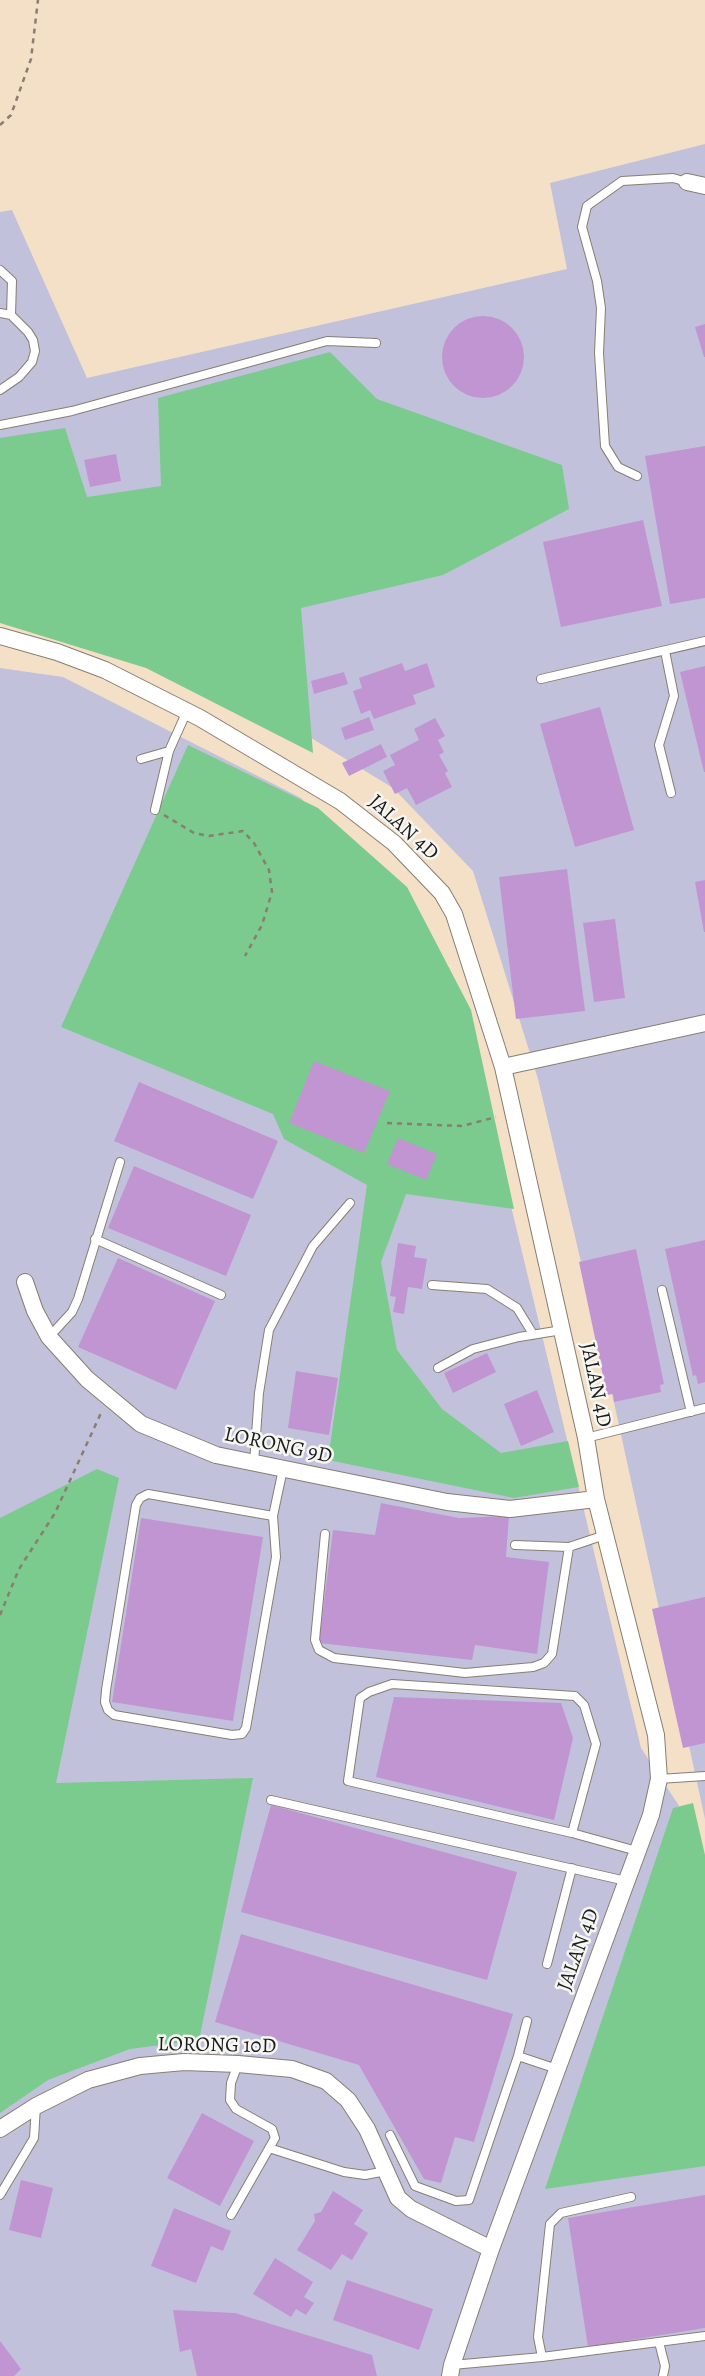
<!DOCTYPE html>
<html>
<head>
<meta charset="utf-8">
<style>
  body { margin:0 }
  canvas { display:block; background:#f4dfc7 }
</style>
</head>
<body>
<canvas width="705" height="2376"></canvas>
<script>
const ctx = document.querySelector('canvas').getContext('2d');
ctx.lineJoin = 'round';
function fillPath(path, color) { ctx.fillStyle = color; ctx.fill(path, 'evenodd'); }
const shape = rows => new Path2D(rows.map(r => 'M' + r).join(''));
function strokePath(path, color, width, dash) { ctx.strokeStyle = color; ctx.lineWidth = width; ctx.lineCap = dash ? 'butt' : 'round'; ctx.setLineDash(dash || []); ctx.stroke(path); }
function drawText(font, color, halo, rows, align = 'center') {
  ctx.font = font + ' Alegreya,serif'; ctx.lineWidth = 5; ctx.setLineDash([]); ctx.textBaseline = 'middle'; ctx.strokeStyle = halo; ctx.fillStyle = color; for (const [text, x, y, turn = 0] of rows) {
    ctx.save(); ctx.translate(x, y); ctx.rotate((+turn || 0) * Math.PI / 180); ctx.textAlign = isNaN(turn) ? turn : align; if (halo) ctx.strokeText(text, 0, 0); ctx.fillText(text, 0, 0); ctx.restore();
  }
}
const industrial = shape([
  [705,144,705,1819,613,1398,538,1079,473,871,393,788,177,656,0,595,0,212,12,210,87,378,567,269,550,183],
  [0,668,63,677,301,798,401,910,469,1031,641,1748,691,1824,705,1881,705,2376,0,2376]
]);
const green = shape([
  [330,352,377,399,562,465,569,509,443,575,301,608,313,753,146,668,0,623,0,438,65,428,87,497,161,486,158,398],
  [188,745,318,808,407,887,471,1010,514,1209,406,1194,381,1262,397,1350,442,1409,501,1453,568,1441,579,1487,514,1498,328,1460,367,1185,284,1139,273,1114,61,1027],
  [97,1469,119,1478,56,1783,253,1778,199,2040,130,2049,48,2080,0,2113,0,1518],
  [693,1803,705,1855,705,2166,545,2189,673,1808]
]);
const building = shape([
  '442 357a41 41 0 1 1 82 0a41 41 0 1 1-82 0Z',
  [705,324,705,357,704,357,695,327],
  [705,446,705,598,670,604,645,456],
  [116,454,121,481,90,487,84,460],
  [643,520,662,606,561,627,543,542],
  [402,663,405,671,427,663,435,687,413,695,416,704,374,719,370,710,361,714,353,691,362,688,359,678],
  [705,666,705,772,704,772,680,672],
  [344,672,348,684,314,694,311,681],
  [600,707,634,830,575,847,540,724],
  [369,717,374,730,345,740,341,728],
  [435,718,445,736,438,740,444,752,439,755,448,771,445,773,452,787,416,805,407,788,395,794,383,771,395,765,390,755,419,740,414,729],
  [381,744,387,757,349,776,342,763],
  [567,869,585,1011,516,1019,499,877],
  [705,880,705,932,704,932,695,882],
  [615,919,625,998,594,1002,583,923],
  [314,1061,390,1091,364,1153,289,1123],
  [139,1082,278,1141,253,1199,114,1141],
  [398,1138,437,1154,426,1180,387,1164],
  [134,1166,251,1215,226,1276,108,1228],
  [705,1240,705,1382,698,1384,696,1375,693,1376,665,1249],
  [398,1243,416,1246,414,1257,427,1259,422,1289,408,1287,404,1314,393,1312,396,1297,390,1296],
  [636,1249,664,1384,660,1385,661,1392,614,1402,613,1394,607,1395,579,1262],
  [118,1258,215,1301,176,1390,78,1347],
  [487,1353,496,1372,453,1393,444,1373],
  [296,1371,338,1378,329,1435,288,1428],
  [537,1390,554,1432,521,1446,504,1404],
  [381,1503,459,1518,509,1516,506,1557,549,1562,537,1654,475,1645,472,1660,319,1643,333,1530,375,1535],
  [141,1518,263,1537,233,1721,112,1702],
  [705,1597,705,1743,683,1748,652,1609],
  [394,1697,561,1703,573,1738,554,1820,376,1777],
  [271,1805,517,1872,487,1980,241,1912],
  [241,1934,513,2014,474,2142,455,2137,441,2183,424,2179,359,2065,215,2022],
  [202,2113,254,2141,220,2206,167,2178],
  [21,2180,53,2188,41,2238,9,2230],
  [333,2191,363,2210,354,2224,368,2233,352,2260,342,2254,331,2270,297,2250,315,2221,314,2214,321,2212],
  [705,2195,705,2328,588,2347,568,2218],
  [174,2208,231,2231,223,2251,211,2246,196,2283,151,2266],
  [275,2258,313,2282,304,2297,314,2303,306,2315,296,2309,291,2317,253,2294],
  [347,2280,433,2309,419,2350,333,2320],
  [173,2310,235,2313,372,2355,377,2376,197,2376,191,2349,180,2352],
  [0,2341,21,2369,14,2376,0,2376]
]);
const path = shape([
  [0,125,11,115,31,59,38,0],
  [164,815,194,833,209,836,243,831,254,843,269,870,272,892,262,925,245,956],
  [387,1123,462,1126,496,1117],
  [0,1615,19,1569,55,1513,101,1413]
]);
const service = shape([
  [0,270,12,281,11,315],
  [0,313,11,315,28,332,33,340,35,351,32,362,19,377,0,390],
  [0,425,72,411,327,341,376,343],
  [637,476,618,467,605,446,599,353,601,308,597,281,582,227,587,206,622,181,673,178,687,182],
  [665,651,674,696,659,745,671,793],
  [541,679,705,641],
  [141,759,169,751],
  [155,810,169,751,187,711],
  [95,1239,221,1295],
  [432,1285,487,1289,517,1308,533,1334],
  [662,1290,691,1412],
  [49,1337,72,1312,78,1299,120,1162],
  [438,1368,473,1349,519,1337,562,1330],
  [586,1438,705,1408],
  [254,1463,259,1393,269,1330,313,1246,350,1203],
  [273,1516,148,1494,140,1498,136,1505,106,1690,105,1702,108,1710,114,1715,232,1735,242,1734,246,1728,276,1557,273,1516,283,1469],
  [325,1534,315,1640,319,1650,334,1658,465,1673,533,1667,544,1663,552,1654,569,1547],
  [515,1545,569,1547,605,1535],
  [659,1779,705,1776],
  [271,1800,626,1881],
  [572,1833,348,1781,360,1698,369,1692,392,1684,575,1696,584,1705,596,1744,572,1833,637,1851],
  [547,1964,572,1868],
  [518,2056,557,2069],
  [390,2135,415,2186,456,2201,469,2200,518,2056,527,2021],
  [269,2148,344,2172,365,2175,386,2171],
  [0,2195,34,2138,36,2106],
  [231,2215,275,2138,272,2129,236,2109,230,2100,231,2083,238,2064],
  [659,2342,665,2366,663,2376],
  [542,2357,538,2337,550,2224,561,2213,631,2197],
  [452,2365,542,2357,705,2336]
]);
const minor = shape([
  [687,182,705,186],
  [0,636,57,652,105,670,200,718,340,801,394,843,442,893,454,914,503,1067,586,1438,596,1499,656,1735,659,1779,651,1815,491,2249,452,2365,450,2376],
  [503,1067,705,1023],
  [25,1282,35,1311,49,1337,87,1379,141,1424,216,1455,447,1502,510,1509,596,1499],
  [0,2129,36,2106,88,2080,140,2066,184,2062,238,2064,292,2069,326,2081,348,2100,367,2129,398,2198,411,2209,491,2249]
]);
const streetNames = [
  ["JALAN 4D",403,828,42],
  ["JALAN 4D",595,1385,78],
  ["LORONG 9D",278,1446,12],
  ["JALAN 4D",579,1950,-70],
  ["LORONG 10D",217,2046,1]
];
fillPath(industrial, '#c2c1dc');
fillPath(green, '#7acb8d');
fillPath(building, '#c195d2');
strokePath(service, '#887e72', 10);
strokePath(minor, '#887e72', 18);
strokePath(path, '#887e72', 2.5, [5, 5]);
strokePath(service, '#fff', 8);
strokePath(minor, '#fff', 16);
drawText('21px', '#1c1c1c', '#f6f6f2', streetNames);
</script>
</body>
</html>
